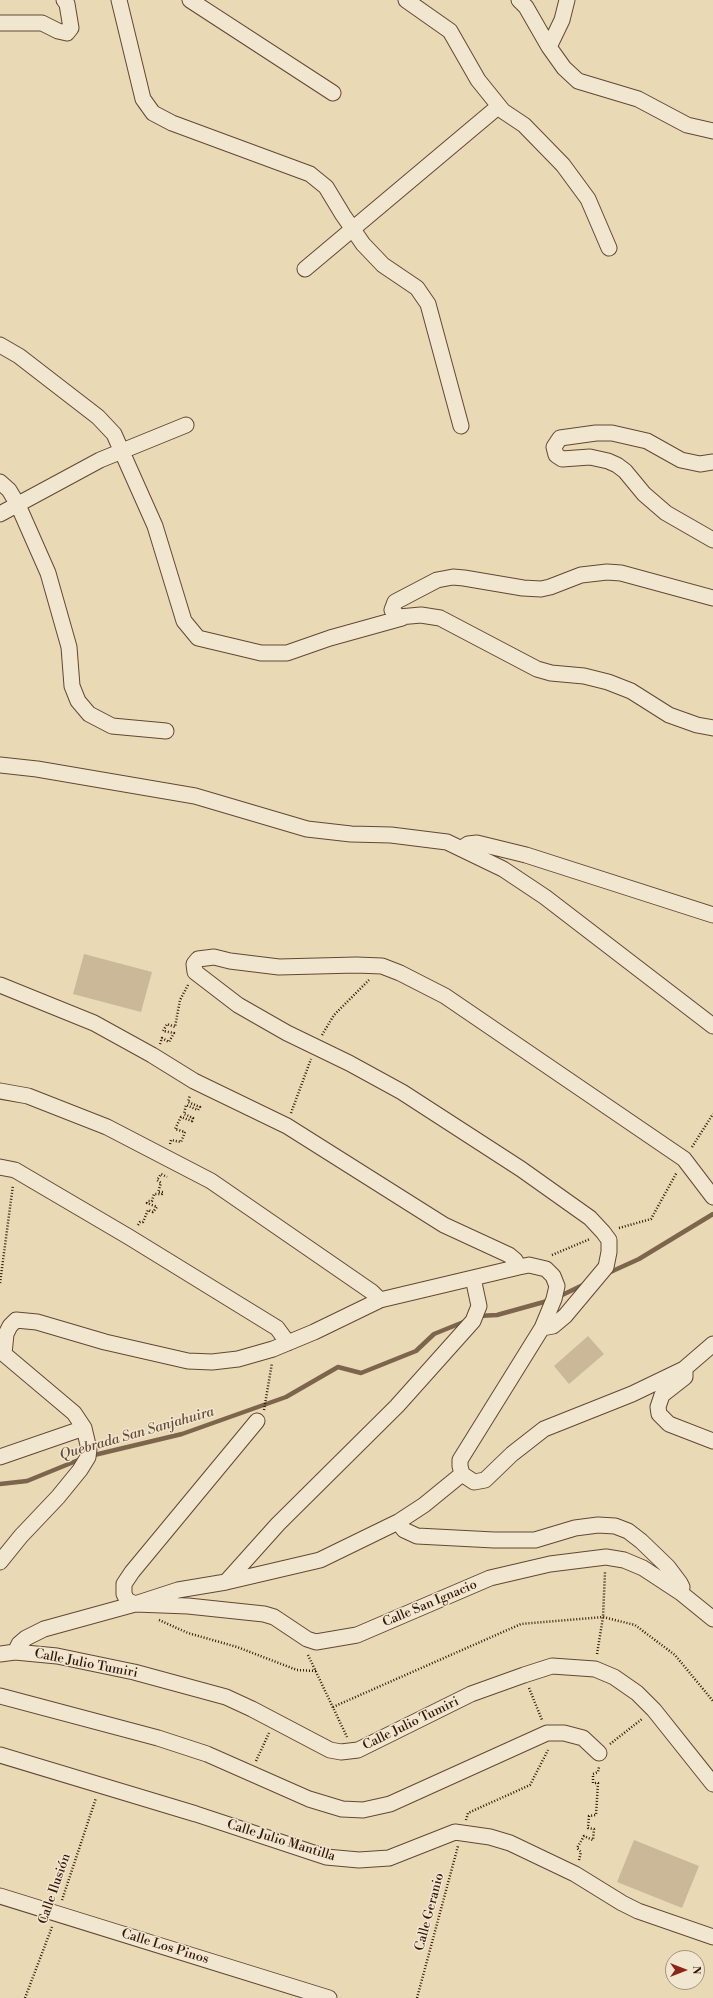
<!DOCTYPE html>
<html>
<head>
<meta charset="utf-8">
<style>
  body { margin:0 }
  #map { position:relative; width:713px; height:1998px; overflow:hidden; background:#ead9b5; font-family:"Libre Bodoni",serif }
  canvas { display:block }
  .north { position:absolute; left:665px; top:1950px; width:40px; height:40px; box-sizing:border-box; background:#f1e6cf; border:1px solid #a59380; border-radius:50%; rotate:90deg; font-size:11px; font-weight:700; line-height:16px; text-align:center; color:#341709 }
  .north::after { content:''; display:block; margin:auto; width:14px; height:18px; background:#8f2418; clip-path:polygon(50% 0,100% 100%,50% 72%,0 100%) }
</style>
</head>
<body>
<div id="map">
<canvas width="713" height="1998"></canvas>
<div class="north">N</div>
</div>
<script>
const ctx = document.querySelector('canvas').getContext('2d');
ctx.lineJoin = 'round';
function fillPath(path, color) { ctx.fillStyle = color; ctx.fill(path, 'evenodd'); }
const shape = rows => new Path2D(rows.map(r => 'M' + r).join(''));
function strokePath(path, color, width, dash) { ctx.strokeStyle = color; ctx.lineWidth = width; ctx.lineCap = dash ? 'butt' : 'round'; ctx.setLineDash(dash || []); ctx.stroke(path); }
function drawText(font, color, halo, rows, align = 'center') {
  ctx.font = font + ' "Libre Bodoni",serif'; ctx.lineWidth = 3; ctx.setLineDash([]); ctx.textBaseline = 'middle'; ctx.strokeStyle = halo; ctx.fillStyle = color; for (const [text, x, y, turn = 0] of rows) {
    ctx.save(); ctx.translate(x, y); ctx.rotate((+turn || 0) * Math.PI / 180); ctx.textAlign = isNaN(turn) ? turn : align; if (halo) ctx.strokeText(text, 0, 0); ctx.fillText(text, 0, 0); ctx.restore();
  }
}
const green = shape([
  [84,954,152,972,141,1012,73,994],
  [588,1336,604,1354,569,1384,554,1366],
  [634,1840,699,1866,682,1908,617,1882]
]);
const stream = shape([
  [606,1274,639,1259,713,1214],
  [558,1297,585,1284],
  [478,1316,497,1315,551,1300],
  [90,1456,182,1434,286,1397,338,1367,361,1373,416,1351,434,1334,466,1321],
  [0,1484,27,1481,81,1459]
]);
const path = shape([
  [322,1035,334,1015,369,980],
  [160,1044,162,1038,169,1042,174,1033,163,1031,167,1024,175,1027,180,1000,188,985],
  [291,1113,311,1059],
  [170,1144,171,1140,181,1142,185,1132,175,1129,181,1117,192,1121,193,1118,184,1114,186,1105,198,1110,200,1107,188,1102,190,1095],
  [692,1147,713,1114],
  [138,1225,140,1222,143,1222,148,1210,153,1212,157,1207,147,1203,148,1201,152,1201,154,1194,162,1194,163,1192,158,1192,161,1183,157,1180,161,1174,167,1177],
  [619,1228,651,1219,677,1172],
  [552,1255,590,1239],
  [0,1283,13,1185],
  [264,1410,272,1363],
  [159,1620,188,1633,237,1647,297,1670,316,1671],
  [597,1654,603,1617,605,1572],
  [308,1655,347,1737],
  [529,1688,542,1720],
  [333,1707,521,1624,603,1617,635,1625,675,1655,713,1701],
  [610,1744,642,1719],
  [256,1761,269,1733],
  [466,1820,468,1813,530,1785,548,1750],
  [579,1860,581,1852,577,1848,584,1836,593,1840,594,1829,588,1828,589,1816,596,1815,598,1783,593,1783,593,1774,598,1772,599,1767],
  [62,1900,96,1798],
  [25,1998,52,1927],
  [417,1998,458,1846]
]);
const minor = shape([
  [119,0,143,99,153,113,172,123,310,174,326,187,343,215,363,244,383,265,417,288,428,304,461,426],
  [190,0,333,93],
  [406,0,450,31,478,80,503,111,524,125,563,165,588,199,609,248],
  [519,0,526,7,549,47,564,68,578,81,638,99,687,125,713,131],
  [0,23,42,23,58,31,67,33,71,28,67,4,64,0],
  [549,47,562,20,567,0],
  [305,269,499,106],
  [0,345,19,356,98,417,114,434,155,526,184,621,198,638,261,653,287,653,330,638,402,618],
  [713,462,700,464,681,460,647,441,612,433,596,433,560,438,554,447,556,455,562,459,590,457,608,461,617,465,625,471,644,494,666,513,713,540],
  [0,482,9,490,18,505,48,573,69,647,72,686,78,701,89,714,112,726,166,731],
  [0,514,100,460,186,425],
  [713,598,621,573,607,572,581,575,550,587,541,589,523,588,464,578,453,577,437,580,395,602,392,610,399,617,421,615,440,618,537,669,551,673,584,676,608,682,631,691,669,715,697,725,713,728],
  [0,765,37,769,195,796,307,829,351,834,391,835,447,842,503,869,545,897,713,1026],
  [462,848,468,844,477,843,526,855,713,915],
  [0,985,94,1023,152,1055,194,1081,287,1126,444,1225,509,1255,515,1260,519,1267],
  [0,1091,28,1096,107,1127,211,1181,372,1292,380,1300],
  [0,1167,15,1170,129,1237,277,1328,288,1343],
  [542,1328,553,1326,565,1316,606,1267,609,1252,609,1240,603,1232,590,1218,521,1169,402,1092,349,1063,287,1033,238,1005,195,972,194,964,198,959,214,957,230,961,279,967,356,965,382,966,400,973,445,996,684,1159,713,1197],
  [685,1372,685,1377,662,1395,658,1407,659,1414,669,1424,713,1441],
  [257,1421,132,1572,124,1584,124,1594,127,1600,135,1604,188,1606,264,1614,274,1617,307,1639,316,1642,357,1635,490,1578,550,1564,606,1557,624,1560,643,1568,681,1593,713,1619],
  [0,1457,84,1428],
  [398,1522,404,1530,417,1536,494,1540,535,1540,575,1528,598,1525,615,1526,628,1531,641,1541,668,1567,680,1583,682,1587,681,1593],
  [0,1562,21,1536,58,1497,80,1470,88,1457,89,1449,84,1428,74,1413,4,1354,6,1334,10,1326,16,1320,37,1322,105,1342,188,1361,212,1362,238,1359,273,1349,314,1332,380,1300,519,1267,529,1265,546,1269,553,1276,557,1286,554,1299,542,1328,460,1460,460,1466,462,1474,474,1482,485,1480,512,1454,544,1429,632,1394,684,1369,713,1344],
  [226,1582,278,1524,397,1406,473,1321,479,1306,473,1278],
  [15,1652,19,1644,26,1638,44,1629,135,1604,178,1590,226,1582,320,1560,398,1522,424,1505,462,1474],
  [0,1654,15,1652,57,1656,134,1672,226,1697,252,1709,330,1750,341,1752,358,1750,471,1694,524,1675,552,1666,595,1669,614,1677,637,1693,654,1710,713,1784],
  [0,1696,158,1738,207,1754,309,1799,342,1809,363,1810,390,1804,547,1733,564,1733,583,1738,599,1753],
  [0,1755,196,1814,326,1857,359,1860,389,1858,455,1832,490,1837,510,1843,575,1874,622,1903,638,1911,713,1937],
  [0,1896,329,1998]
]);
const streetNames = [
  ["Calle San Ignacio",430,1604,-23],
  ["Calle Julio Tumiri",86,1664,11],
  ["Calle Julio Tumiri",411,1724,-26],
  ["Calle Julio Mantilla",281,1841,17],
  ["Calle Ilusión",55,1889,-71],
  ["Calle Geranio",430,1912,-75],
  ["Calle Los Pinos",165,1947,17]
];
const waterNames = [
  ["Quebrada San Sanjahuira",137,1434,-16]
];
fillPath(green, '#cbb898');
strokePath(stream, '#7c644d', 4.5);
strokePath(minor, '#624834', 17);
strokePath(path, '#341709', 2.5, [1, 2]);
strokePath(minor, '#f1e6cf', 15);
drawText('13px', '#341709', '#f1e6cf', streetNames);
drawText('italic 14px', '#644a37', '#f1e6cf', waterNames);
</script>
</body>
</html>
